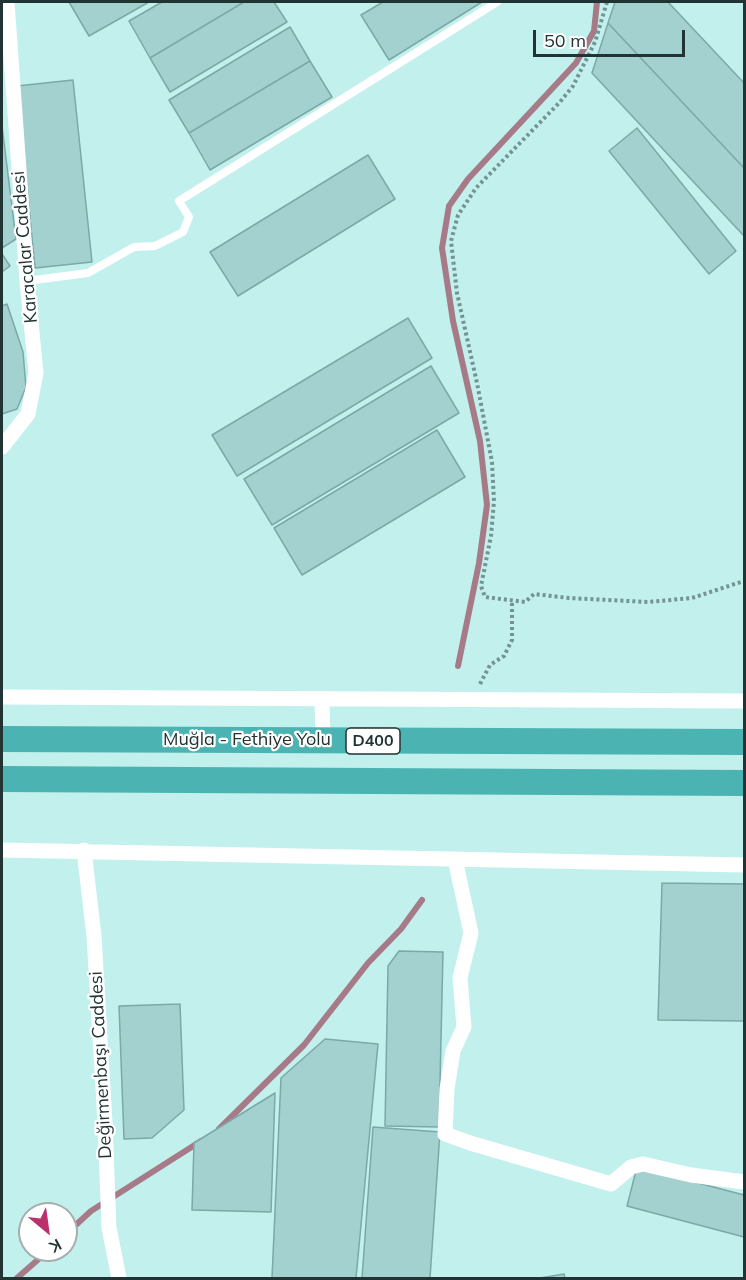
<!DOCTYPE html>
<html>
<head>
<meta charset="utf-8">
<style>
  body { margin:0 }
  #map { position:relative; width:746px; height:1280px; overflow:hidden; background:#c1f0ed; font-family:Mulish,sans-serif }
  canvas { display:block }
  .frame { position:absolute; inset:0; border:3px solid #213433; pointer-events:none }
  .north { position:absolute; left:18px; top:1202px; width:60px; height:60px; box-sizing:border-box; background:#fff; border:2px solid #a6aead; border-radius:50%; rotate:151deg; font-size:16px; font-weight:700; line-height:24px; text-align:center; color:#213433 }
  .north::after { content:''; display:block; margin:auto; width:21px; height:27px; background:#ba316e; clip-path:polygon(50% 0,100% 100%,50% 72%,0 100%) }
  .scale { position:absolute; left:533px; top:30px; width:152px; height:27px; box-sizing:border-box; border:3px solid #213433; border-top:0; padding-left:8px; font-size:18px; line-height:21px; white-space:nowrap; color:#213433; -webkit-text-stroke:4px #fff; paint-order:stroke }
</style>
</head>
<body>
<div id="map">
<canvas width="746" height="1280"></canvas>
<div class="frame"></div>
<div class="north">K</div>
<div class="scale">50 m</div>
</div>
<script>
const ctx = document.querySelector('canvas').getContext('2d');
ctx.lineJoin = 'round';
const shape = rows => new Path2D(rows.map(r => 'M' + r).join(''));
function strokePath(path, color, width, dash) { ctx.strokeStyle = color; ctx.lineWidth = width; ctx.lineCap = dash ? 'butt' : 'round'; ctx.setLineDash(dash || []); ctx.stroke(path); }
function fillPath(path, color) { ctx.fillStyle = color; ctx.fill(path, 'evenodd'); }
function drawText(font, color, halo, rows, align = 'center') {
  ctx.font = font + ' Mulish,sans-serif'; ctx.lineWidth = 4.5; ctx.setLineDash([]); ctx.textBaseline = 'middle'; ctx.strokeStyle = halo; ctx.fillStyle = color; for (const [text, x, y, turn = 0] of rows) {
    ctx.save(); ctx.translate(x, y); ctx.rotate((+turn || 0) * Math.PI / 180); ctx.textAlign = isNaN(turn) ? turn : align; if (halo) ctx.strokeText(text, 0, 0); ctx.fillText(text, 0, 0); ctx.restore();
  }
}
const stream = shape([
  [458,666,479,563,487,505,480,441,453,321,442,248,449,206,468,179,576,63,594,31,597,2],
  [219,1129,304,1045,368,963,401,929,422,900],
  [66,1234,91,1211,201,1141],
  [17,1278,49,1250]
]);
const building = shape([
  [69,2,149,2,89,36,69,2],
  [162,2,244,2,150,58,129,21,162,2],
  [244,2,274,2,287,22,170,92,150,58,244,2],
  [383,2,482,2,389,60,361,15,383,2],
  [615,2,668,2,744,83,744,168,608,23,615,2],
  [608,23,744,168,744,236,592,73,608,23],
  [290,27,310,61,189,133,169,100,290,27],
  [310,61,332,97,210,170,189,133,310,61],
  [73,80,92,262,35,268,17,86,73,80],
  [2,126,16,239,2,248,2,126],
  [637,128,736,251,709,274,609,151,637,128],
  [368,155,395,199,238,296,210,252,368,155],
  [2,254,10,266,2,272,2,254],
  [7,304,23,352,26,387,17,409,2,414,2,306,7,304],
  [408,318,432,358,237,476,212,435,408,318],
  [431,366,459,413,272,525,244,479,431,366],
  [437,430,465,477,302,575,274,528,437,430],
  [662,883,744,884,744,1021,658,1020,662,883],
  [399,951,443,952,439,1127,385,1126,388,966,399,951],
  [180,1004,184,1110,152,1138,124,1139,119,1006,180,1004],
  [325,1039,378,1044,356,1278,272,1278,281,1078,325,1039],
  [275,1093,271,1212,192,1210,194,1143,275,1093],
  [373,1127,440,1132,430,1278,362,1278,373,1127],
  [637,1167,744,1195,744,1237,627,1206,637,1167],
  [564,1274,565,1278,540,1278,564,1274]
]);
const path = shape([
  [607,2,595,42,573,86,560,102,476,188,458,215,451,241,457,293,477,383,492,462,494,501,491,536,481,586,485,597,525,602,534,594,569,598,648,602,692,598,744,581],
  [480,684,490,665,504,656,512,640,512,601]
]);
const service = shape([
  [27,281,88,273,134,247,155,246,183,232,189,217,179,201,497,2]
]);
const minor = shape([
  [2,447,28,414,36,373,27,281,7,2],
  [2,697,744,701],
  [322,699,323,741],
  [2,850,744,865],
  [84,850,94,936,105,1122,109,1228,119,1278],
  [455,859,471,933,460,978,464,1027,453,1051,447,1089,445,1134,470,1143,611,1184,631,1167,643,1164,691,1175,744,1182]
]);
const trunk = shape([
  [2,739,744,742],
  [2,779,744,783]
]);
const shields = [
  [373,741,54]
];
const shieldNames = [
  ["D400",373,741]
];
const streetNames = [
  ["Karacalar Caddesi",25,247,-95],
  ["Muğla - Fethiye Yolu",247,740],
  ["Değirmenbaşı Caddesi",101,1065,-93]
];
strokePath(stream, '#a77a88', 6);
fillPath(building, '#a3d1cf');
strokePath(building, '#7ca8a6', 1.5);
strokePath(path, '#739492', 4, [3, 3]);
strokePath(service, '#fff', 8);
strokePath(minor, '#fff', 15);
strokePath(trunk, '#4bb4b2', 26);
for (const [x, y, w] of shields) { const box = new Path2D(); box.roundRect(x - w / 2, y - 13, w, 26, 4.5); ctx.fillStyle = '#fff'; ctx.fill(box); strokePath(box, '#213433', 1.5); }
drawText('bold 16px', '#213433', null, shieldNames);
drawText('18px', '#213433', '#fff', streetNames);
</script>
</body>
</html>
